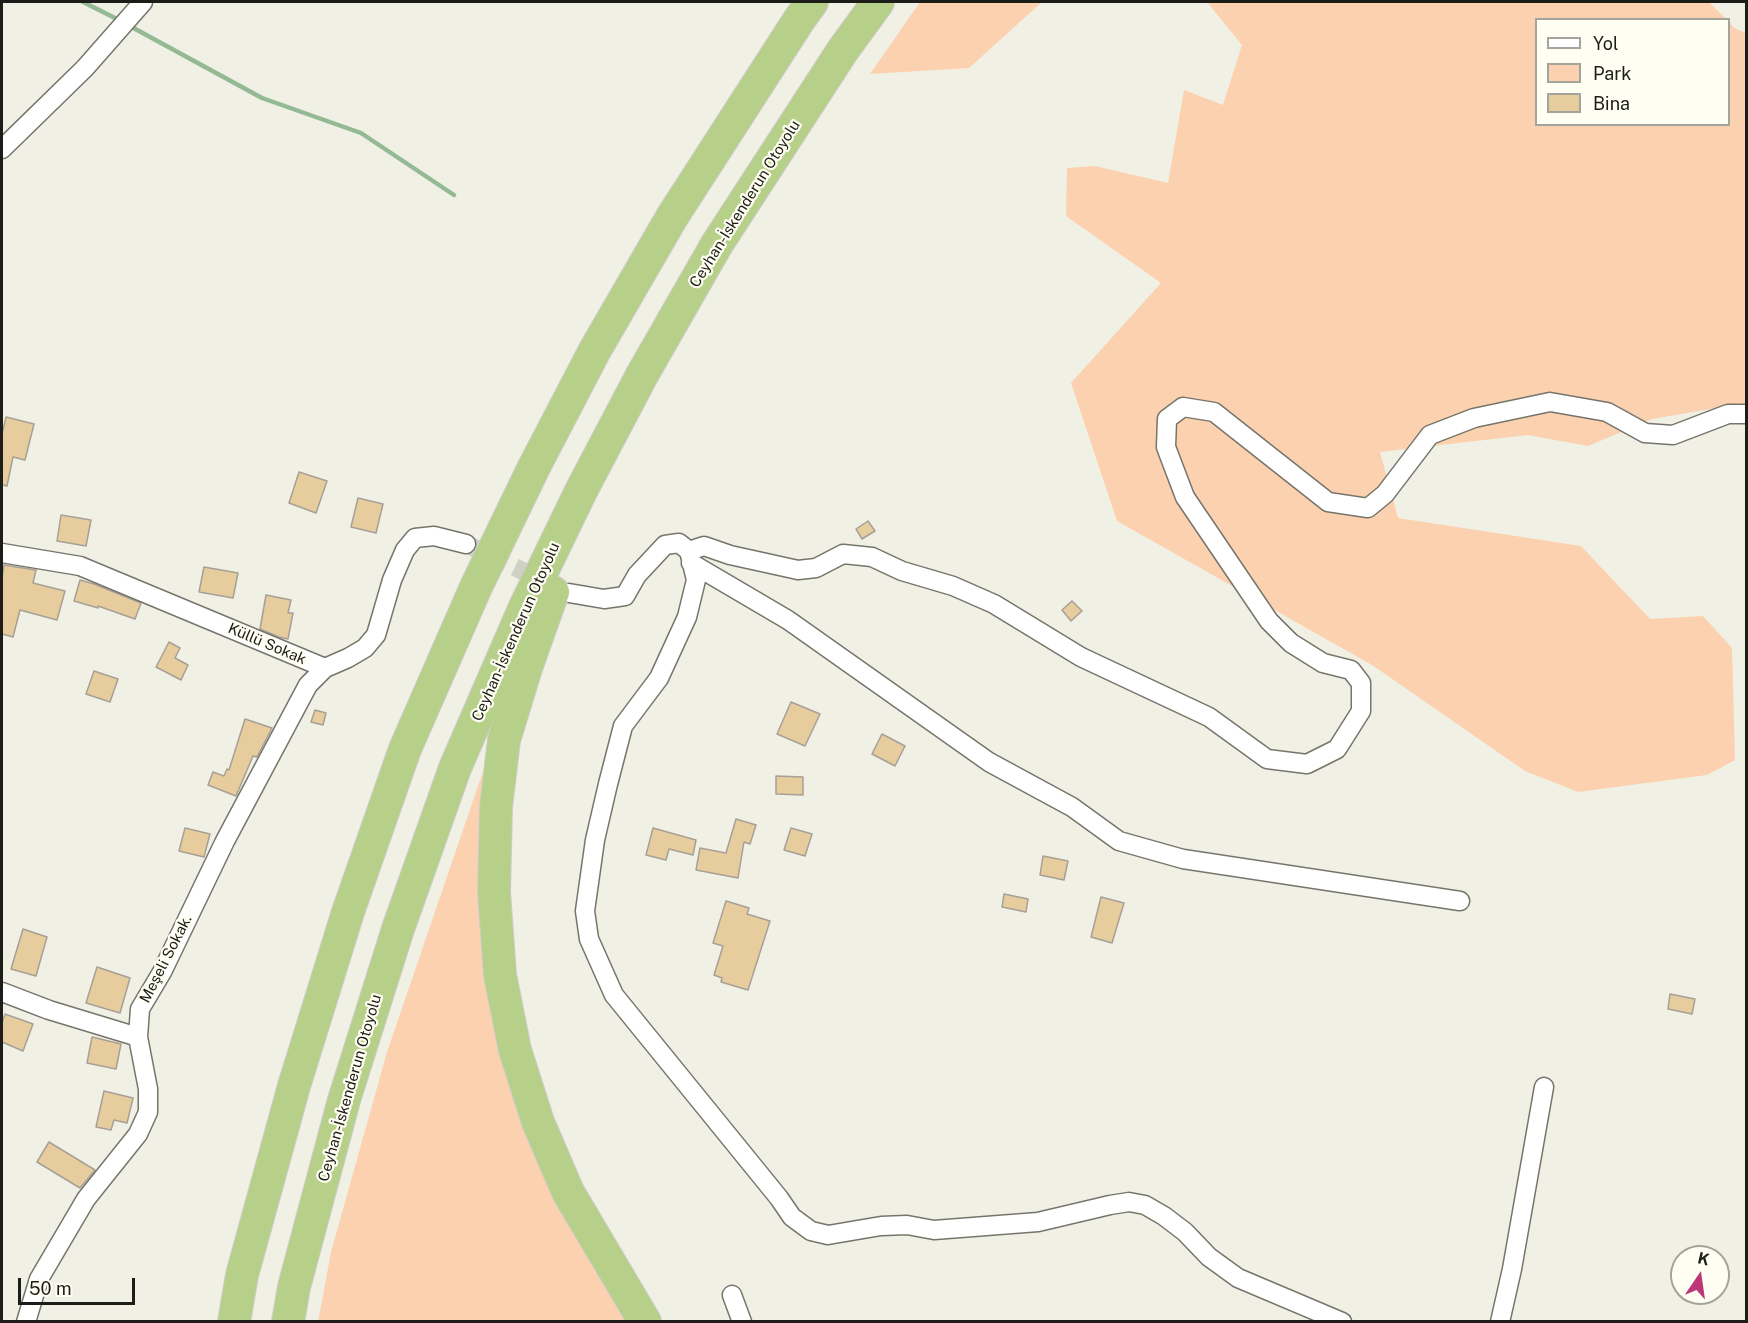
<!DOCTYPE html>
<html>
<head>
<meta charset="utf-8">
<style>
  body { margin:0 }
  #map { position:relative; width:1748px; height:1323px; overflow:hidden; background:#f1f0e4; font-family:"Public Sans",sans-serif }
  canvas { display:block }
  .frame { position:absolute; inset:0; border:3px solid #1c1c18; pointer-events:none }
  .legend { position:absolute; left:1535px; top:18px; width:195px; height:108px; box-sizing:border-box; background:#fffef2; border:2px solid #a4a49b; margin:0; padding:8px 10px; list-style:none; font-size:18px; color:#1c1c18 }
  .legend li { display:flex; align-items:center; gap:12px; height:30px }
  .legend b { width:30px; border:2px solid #a4a49b }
  .north { position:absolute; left:1670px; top:1245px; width:60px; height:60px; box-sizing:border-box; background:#fffef2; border:2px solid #a4a49b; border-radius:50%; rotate:13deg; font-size:16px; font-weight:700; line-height:24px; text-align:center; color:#1c1c18 }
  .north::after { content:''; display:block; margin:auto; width:21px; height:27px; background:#bc3678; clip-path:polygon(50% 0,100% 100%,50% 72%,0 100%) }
  .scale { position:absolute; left:18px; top:1278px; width:117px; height:27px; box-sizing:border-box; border:3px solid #1c1c18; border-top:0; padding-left:8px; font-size:18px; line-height:21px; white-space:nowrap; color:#1c1c18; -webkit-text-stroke:4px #fffef2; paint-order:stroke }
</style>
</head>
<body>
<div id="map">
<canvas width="1748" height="1323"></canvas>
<div class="frame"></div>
<ul class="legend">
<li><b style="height:8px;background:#fff"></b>Yol</li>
<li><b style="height:16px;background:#fcd1af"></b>Park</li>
<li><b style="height:16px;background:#e7cc9e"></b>Bina</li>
</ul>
<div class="north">K</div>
<div class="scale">50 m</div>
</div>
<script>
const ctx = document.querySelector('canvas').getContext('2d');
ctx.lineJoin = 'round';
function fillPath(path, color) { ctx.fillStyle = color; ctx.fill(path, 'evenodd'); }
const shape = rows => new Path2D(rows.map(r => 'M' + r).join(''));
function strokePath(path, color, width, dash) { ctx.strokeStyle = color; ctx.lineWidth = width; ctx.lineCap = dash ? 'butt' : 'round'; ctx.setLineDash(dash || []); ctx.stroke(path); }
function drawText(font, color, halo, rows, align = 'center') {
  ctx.font = font + ' "Public Sans",sans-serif'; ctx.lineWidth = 4.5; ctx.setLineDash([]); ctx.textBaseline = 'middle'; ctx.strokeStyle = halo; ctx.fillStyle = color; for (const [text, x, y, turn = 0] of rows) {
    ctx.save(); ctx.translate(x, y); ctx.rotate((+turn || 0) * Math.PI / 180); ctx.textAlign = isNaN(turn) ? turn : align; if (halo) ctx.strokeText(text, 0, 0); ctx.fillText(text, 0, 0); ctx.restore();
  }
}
const green = shape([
  [920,2,1042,2,969,68,870,74],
  [1207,2,1709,2,1726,19,1536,20,1536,124,1728,124,1729,22,1734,28,1746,33,1746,403,1652,419,1588,446,1528,435,1380,452,1398,518,1581,546,1650,619,1703,616,1732,648,1735,760,1707,775,1578,792,1525,771,1372,665,1117,521,1071,383,1161,283,1066,216,1067,168,1095,166,1168,183,1184,90,1223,105,1242,45],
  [490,751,492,993,629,1321,318,1322,331,1252,387,1052]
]);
const stream = shape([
  [83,2,121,21],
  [128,25,262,98,361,133,454,195]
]);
const building = shape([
  [6,417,34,424,25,460,13,457,7,486,2,485,2,434,6,417],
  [299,472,327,481,316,513,289,503,299,472],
  [358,498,383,504,376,533,351,527,358,498],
  [61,515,91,520,86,546,57,541,61,515],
  [868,521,875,531,862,539,856,529,868,521],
  [4,565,36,570,33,583,65,591,57,620,20,610,13,637,2,634,2,579,4,565],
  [204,567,238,573,233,598,199,592,204,567],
  [80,580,94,584,141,603,135,619,98,606,98,608,74,601,80,580],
  [266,595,291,600,288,613,293,613,288,639,279,637,260,629,266,595],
  [1072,601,1082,611,1071,621,1062,610,1072,601],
  [169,642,180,648,175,658,188,665,181,680,156,667,169,642],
  [94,671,118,679,110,702,86,694,94,671],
  [791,702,820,714,805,746,777,734,791,702],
  [315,710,326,713,323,725,311,722,315,710],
  [245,719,272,728,257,757,253,756,236,796,208,785,213,772,224,776,227,769,229,770,245,719],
  [882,734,905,746,895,766,872,754,882,734],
  [776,776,803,777,803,795,776,794,776,776],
  [736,819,756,825,750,844,744,842,738,878,696,870,700,848,726,853,736,819],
  [185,828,210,834,204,857,179,851,185,828],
  [653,828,696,840,693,855,669,849,666,860,646,855,653,828],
  [791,828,812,834,805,856,784,850,791,828],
  [1043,856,1068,861,1064,880,1040,875,1043,856],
  [1004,894,1028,899,1026,912,1002,907,1004,894],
  [1101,897,1124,903,1112,943,1091,937,1101,897],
  [726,901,749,908,747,914,770,921,748,990,721,982,722,978,714,975,723,946,713,943,726,901],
  [23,929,47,937,36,976,11,969,23,929],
  [97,967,130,978,120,1013,86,1003,97,967],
  [1670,994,1695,999,1692,1014,1668,1009,1670,994],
  [5,1014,33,1024,23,1051,2,1042,2,1023,5,1014],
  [92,1037,121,1044,116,1069,87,1063,92,1037],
  [104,1091,133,1098,127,1123,114,1120,111,1130,96,1127,104,1091],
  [49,1142,95,1170,80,1188,37,1162,49,1142]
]);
const minorTunnel = shape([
  [466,544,546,582]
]);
const minor = shape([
  [2,149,85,68,143,2],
  [689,551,704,546,730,555,798,570,816,568,843,554,872,557,902,571,953,586,994,604,1081,657,1209,717,1267,759,1307,764,1337,749,1361,711,1361,683,1351,670,1323,663,1291,643,1269,621,1185,497,1166,447,1167,419,1183,407,1214,412,1328,502,1368,508,1385,494,1430,435,1474,418,1550,402,1607,412,1645,433,1673,435,1728,414,1746,414],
  [2,553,80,566,325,668],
  [691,563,788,620,989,762,1072,807,1119,841,1183,859,1460,901],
  [569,593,604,599,625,596,637,575,665,545,679,543,689,551,696,580,687,617,659,678,623,726,608,784,595,840,585,911,589,939,614,995,779,1198,792,1217,811,1231,828,1235,881,1226,907,1225,934,1230,1038,1222,1110,1205,1129,1202,1145,1205,1164,1216,1185,1232,1209,1257,1238,1278,1342,1322],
  [2,992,49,1010,138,1037],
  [732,1295,742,1322],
  [26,1322,39,1279,86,1199,138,1134,148,1112,148,1089,138,1037,140,1009,162,972,225,841,308,685,325,668,348,658,365,648,376,635,392,580,405,550,415,538,434,536,466,544],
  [1500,1322,1512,1269,1544,1087]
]);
const motorway = shape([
  [553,592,526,668,504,740,496,807,494,892,500,975,515,1050,538,1122,568,1192,645,1322],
  [234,1322,242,1275,294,1086,348,912,405,749,476,587,534,467,595,350,672,217,799,20,812,2],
  [288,1322,294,1287,344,1100,398,929,455,768,524,609,581,491,642,375,717,244,843,50,878,2]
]);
const streetNames = [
  ["Ceyhan-İskenderun Otoyolu",745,204,-58],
  ["Ceyhan-İskenderun Otoyolu",516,632,-66],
  ["Küllü Sokak",267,644,23],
  ["Meşeli Sokak.",166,959,-63],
  ["Ceyhan-İskenderun Otoyolu",350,1088,-74]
];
fillPath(green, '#fcd1af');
strokePath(stream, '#93ba95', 4.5);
fillPath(building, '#e7cc9e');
strokePath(building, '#a6a096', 1.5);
strokePath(minorTunnel, '#d1d0c5', 18, [18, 9]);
strokePath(minor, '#76756b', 21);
strokePath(motorway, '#cdcdcc', 34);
strokePath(minor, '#fff', 18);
strokePath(motorway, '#b7d089', 32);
drawText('15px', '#1c1c18', '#fffef2', streetNames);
</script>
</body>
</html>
